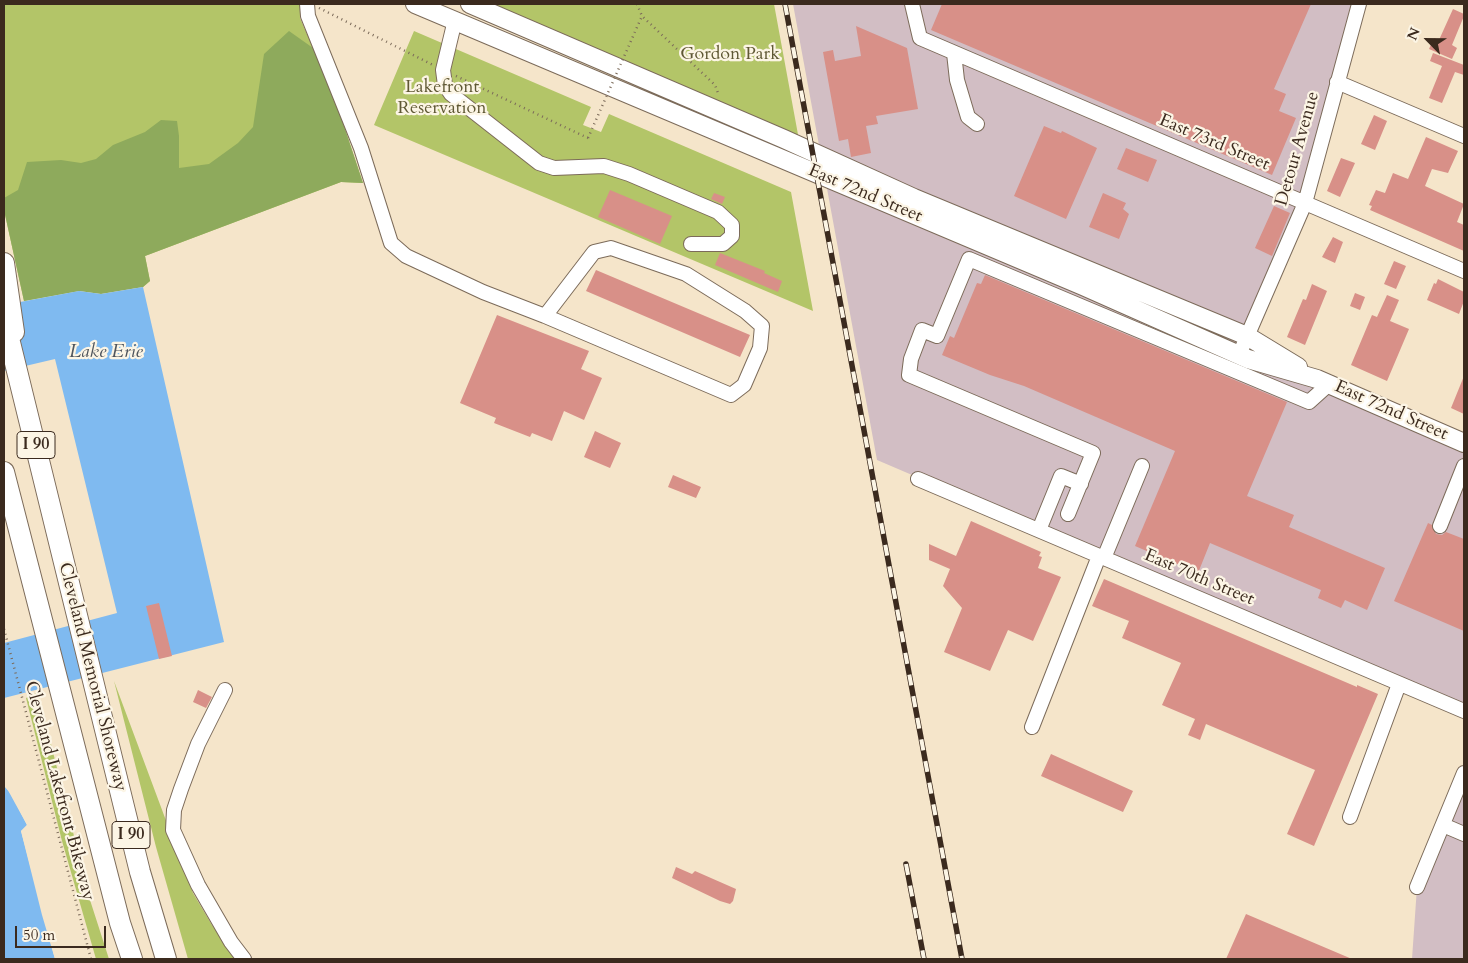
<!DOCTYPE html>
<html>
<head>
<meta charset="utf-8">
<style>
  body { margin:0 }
  #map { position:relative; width:1468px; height:963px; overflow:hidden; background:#f5e5ca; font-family:Cardo,serif }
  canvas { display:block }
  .frame { position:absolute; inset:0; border:5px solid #3b2a1e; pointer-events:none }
  .north { position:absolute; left:1403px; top:15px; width:50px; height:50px; -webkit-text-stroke:4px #fcf5e5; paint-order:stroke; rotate:293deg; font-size:14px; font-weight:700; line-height:20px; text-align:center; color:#3b2a1e }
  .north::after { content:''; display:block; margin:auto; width:18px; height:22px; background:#3b2a1e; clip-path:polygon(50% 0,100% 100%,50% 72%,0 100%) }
  .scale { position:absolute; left:15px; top:926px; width:91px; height:22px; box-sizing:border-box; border:2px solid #3b2a1e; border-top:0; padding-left:6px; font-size:15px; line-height:18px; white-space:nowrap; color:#3b2a1e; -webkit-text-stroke:4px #fcf5e5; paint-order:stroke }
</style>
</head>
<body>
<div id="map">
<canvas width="1468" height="963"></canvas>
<div class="frame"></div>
<div class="north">N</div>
<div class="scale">50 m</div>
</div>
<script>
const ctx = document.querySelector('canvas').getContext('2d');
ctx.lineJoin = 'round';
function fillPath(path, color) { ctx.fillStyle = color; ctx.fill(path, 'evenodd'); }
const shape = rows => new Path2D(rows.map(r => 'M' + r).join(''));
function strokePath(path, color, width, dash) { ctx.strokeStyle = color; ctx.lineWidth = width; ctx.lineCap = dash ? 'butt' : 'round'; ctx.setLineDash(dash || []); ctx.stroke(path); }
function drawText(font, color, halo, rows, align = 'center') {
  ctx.font = font + ' Cardo,serif'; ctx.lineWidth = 4.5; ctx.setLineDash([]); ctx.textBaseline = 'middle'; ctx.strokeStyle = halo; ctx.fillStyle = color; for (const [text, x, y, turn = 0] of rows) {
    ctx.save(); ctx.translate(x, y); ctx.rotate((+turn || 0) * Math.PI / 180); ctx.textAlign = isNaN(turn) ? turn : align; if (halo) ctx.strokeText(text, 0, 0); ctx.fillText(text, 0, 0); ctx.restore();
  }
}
const industrial = shape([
  [793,4,1359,4,1305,203,1239,355,1464,443,1464,711,877,460],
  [1464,773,1464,959,1412,959,1417,887]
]);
const green = shape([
  [4,4,301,4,300,18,335,99,363,183,341,182,145,256,150,281,143,287,79,291,24,301,4,210],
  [478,4,774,4,799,140],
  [414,31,591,107,583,125,601,132,609,114,791,192,813,311,374,125],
  [114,681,193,893,212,925,237,959,188,959,156,847],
  [38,692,90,900,109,959,96,959,62,841,26,698]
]);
const forest = shape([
  [289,31,313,48,335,99,363,183,341,182,145,256,150,281,143,287,101,294,79,291,24,301,4,210,4,198,18,190,27,162,61,160,81,163,96,159,113,145,145,132,161,120,177,121,179,136,179,168,209,164,238,143,253,127,264,54]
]);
const water = shape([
  [143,287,224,642,4,698,4,643,117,613,55,359,4,371,4,305,79,291,101,294],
  [4,786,12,795,27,825,21,831,55,959,4,959]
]);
const pier = shape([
  [4,783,14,794,30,824,24,832,58,959,55,959,42,915,21,831,27,825]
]);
const building = shape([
  [942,4,1311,4,1274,89,1286,94,1279,111,1296,118,1272,175,931,30],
  [1453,9,1464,14,1464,16,1452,45,1457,48,1452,59,1429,49,1434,38,1439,40],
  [856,26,907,48,918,109,876,116,878,124,866,126,871,153,851,157,848,139,839,141,823,52,833,50,835,61,861,56],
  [1433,53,1464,65,1464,75,1455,72,1442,103,1429,98,1442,66,1430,61],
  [1374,115,1387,121,1375,150,1361,144],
  [1044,126,1061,133,1062,131,1097,148,1066,219,1014,196],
  [1426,137,1458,151,1448,173,1432,169,1425,186,1464,204,1457,222,1464,225,1464,251,1370,210,1372,206,1369,205,1376,190,1385,193,1393,173,1408,179],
  [1126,148,1157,160,1148,182,1117,169],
  [1341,158,1355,163,1340,197,1327,191],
  [610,190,672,216,660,244,598,217],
  [714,193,725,197,722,204,711,199],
  [1103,193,1126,203,1123,209,1129,214,1119,239,1089,227],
  [1274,206,1290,213,1272,256,1255,248],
  [1333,237,1343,242,1335,263,1322,257],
  [720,253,765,271,764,273,782,281,778,292,715,265],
  [1394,261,1406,266,1396,289,1384,284],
  [596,270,750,335,740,357,586,291],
  [985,275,1287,402,1247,496,1294,515,1289,527,1385,568,1367,610,1345,600,1341,608,1318,598,1321,590,1210,543,1198,573,1135,546,1175,451,1024,386,990,375,942,355,950,336,954,338,977,283,981,284],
  [1438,279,1464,292,1464,301,1459,314,1427,300,1434,283,1436,284],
  [1312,284,1327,291,1305,345,1287,337,1303,299,1306,300],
  [1355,293,1365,297,1360,310,1350,306],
  [1387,295,1399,300,1390,321,1409,329,1387,381,1351,365,1372,315,1377,317],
  [497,315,589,351,581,369,602,378,584,420,564,411,552,441,532,433,530,437,494,423,496,418,460,403],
  [1464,376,1464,414,1451,408],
  [595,431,621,443,610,468,584,457],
  [673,475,701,487,696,498,668,487],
  [971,521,1041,552,1039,556,1042,557,1038,568,1061,577,1033,641,1008,630,990,671,944,652,962,608,943,586,950,569,929,560,929,544,956,556],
  [1428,523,1432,525,1436,534,1442,535,1446,532,1464,539,1464,631,1394,601],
  [1104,579,1357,687,1357,685,1378,694,1314,846,1287,834,1315,770,1206,724,1200,740,1188,735,1195,719,1162,705,1181,663,1122,638,1129,621,1092,606],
  [159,603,172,656,159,659,146,606],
  [198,690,212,697,206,708,193,702],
  [1051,754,1133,791,1123,812,1041,776],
  [676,867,692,874,695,871,736,889,733,901,730,904,720,901,672,878],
  [1246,914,1352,959,1226,959]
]);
const path = shape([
  [637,4,642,16,715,85,718,93],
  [319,8,433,65],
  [456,76,588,138],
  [4,629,91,959]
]);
const minor = shape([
  [307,4,308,16,361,148,391,243,406,256,483,292,545,316,731,395,744,385,760,348,762,326,745,311,686,274,611,248,594,252,545,316],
  [912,4,920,38,1464,271],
  [455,20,443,70,445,85,451,94,539,163,554,168,604,166,629,174,718,212,732,225,732,236,723,244,691,244],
  [954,53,957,80,968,117,977,124],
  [1337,82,1464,136],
  [1239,355,1305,203,1359,4],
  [918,479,1464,711],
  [1068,514,1093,453,909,375,911,359,922,330,937,336,969,259,1309,402,1329,384],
  [1440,526,1464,466],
  [1039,530,1061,476,1081,484],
  [1104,558,1142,466],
  [225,690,198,744,181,789,174,810,173,830,198,885,231,942,244,959],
  [1032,727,1099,556],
  [1350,817,1399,684],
  [1443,825,1464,834],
  [1417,887,1464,773]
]);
const major = shape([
  [415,4,1083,286,1248,359,1317,379,1464,443],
  [470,4,784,139,914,198,1247,336,1298,367]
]);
const highway = shape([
  [4,263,14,332],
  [4,318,140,872,166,959],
  [4,472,120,923,132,959]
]);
const rail = shape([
  [785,4,962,959],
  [906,864,924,959]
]);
const pathBridge = shape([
  [588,138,642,16]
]);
const shields = [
  [36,445,38],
  [131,835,38]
];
const shieldNames = [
  ["I 90",36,445],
  ["I 90",131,835]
];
const parkNames = [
  ["Gordon Park",730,55],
  ["Lakefront",442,88],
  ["Reservation",442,109]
];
const streetNames = [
  ["East 73rd Street",1214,143,23],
  ["Detour Avenue",1298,149,-74],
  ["East 72nd Street",865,194,23],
  ["East 72nd Street",1391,411,24],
  ["East 70th Street",1199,578,23],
  ["Cleveland Memorial Shoreway",92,677,76],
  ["Cleveland Lakefront Bikeway",59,791,75]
];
const waterNames = [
  ["Lake Erie",106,353]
];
fillPath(industrial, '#d2bec4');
fillPath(green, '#b3c568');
fillPath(forest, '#8eaa5c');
fillPath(water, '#7fbaf0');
fillPath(pier, '#f5e5ca');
fillPath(building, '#d89088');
strokePath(minor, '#7c6b5a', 16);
strokePath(major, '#7c6b5a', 20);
strokePath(highway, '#7c6b5a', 22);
strokePath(path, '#7c6b5a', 2.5, [1, 4]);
strokePath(minor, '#fff', 14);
strokePath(major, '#fff', 18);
strokePath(highway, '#fff', 20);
strokePath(rail, '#3b2a1e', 5.5);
strokePath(rail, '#fcf5e5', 4, [11]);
strokePath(pathBridge, '#7c6b5a', 2.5, [1, 4]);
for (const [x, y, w] of shields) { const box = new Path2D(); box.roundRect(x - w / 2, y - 13.5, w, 27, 4); ctx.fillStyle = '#fcf5e5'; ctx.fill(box); strokePath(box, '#3b2a1e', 1); }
drawText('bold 16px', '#3b2a1e', null, shieldNames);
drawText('18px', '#5f5834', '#fcf5e5', parkNames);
drawText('18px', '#3b2a1e', '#fcf5e5', streetNames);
drawText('italic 19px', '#4f555d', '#fcf5e5', waterNames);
</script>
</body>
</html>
